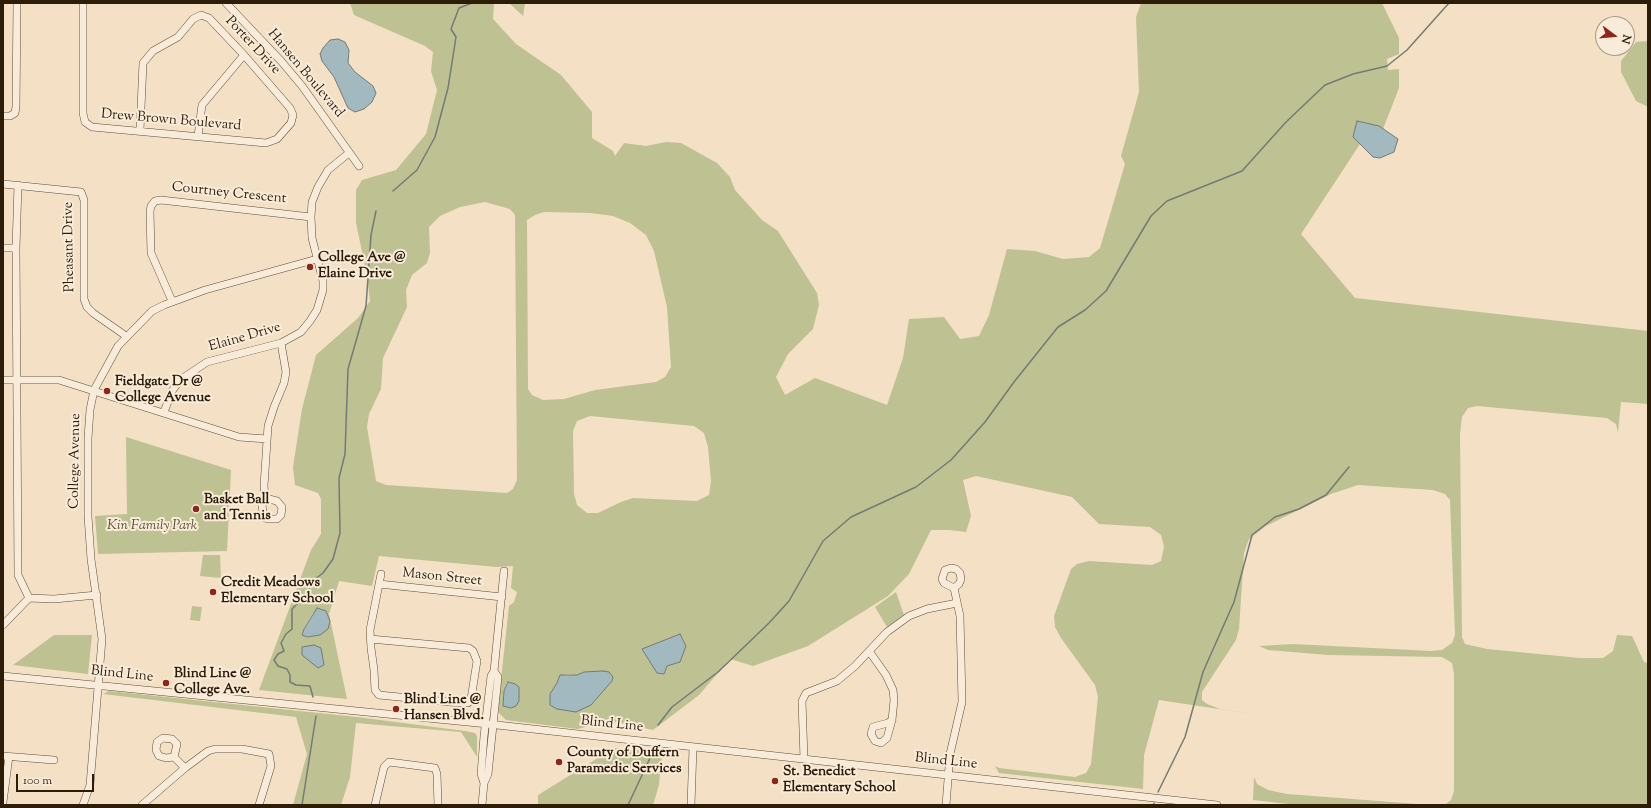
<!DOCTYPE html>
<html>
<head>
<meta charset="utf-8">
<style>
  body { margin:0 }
  #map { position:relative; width:1651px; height:808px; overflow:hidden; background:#f4e0c4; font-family:"Sorts Mill Goudy",serif }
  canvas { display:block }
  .frame { position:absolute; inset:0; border:4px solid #2d1d08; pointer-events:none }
  .north { position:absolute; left:1595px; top:16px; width:40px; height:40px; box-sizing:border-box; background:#f8ebd9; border:1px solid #a79985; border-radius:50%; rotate:106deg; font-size:11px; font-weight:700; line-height:16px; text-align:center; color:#2d1d08 }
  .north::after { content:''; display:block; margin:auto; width:14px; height:18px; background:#8f2418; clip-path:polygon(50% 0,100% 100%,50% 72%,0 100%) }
  .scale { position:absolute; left:16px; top:774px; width:78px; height:18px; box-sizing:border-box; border:2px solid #2d1d08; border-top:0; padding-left:5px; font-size:12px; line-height:14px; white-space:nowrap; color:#2d1d08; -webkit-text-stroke:3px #f8ebd9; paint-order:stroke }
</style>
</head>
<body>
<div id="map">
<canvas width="1651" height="808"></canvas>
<div class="frame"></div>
<div class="north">N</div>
<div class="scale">100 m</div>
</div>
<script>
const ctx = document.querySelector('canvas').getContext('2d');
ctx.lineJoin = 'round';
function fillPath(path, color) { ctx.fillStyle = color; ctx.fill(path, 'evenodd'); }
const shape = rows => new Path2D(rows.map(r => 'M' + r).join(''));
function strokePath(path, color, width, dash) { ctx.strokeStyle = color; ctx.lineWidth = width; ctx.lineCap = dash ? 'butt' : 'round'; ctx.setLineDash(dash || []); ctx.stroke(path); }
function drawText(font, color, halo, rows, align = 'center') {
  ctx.font = font + ' "Sorts Mill Goudy",serif'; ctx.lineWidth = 4; ctx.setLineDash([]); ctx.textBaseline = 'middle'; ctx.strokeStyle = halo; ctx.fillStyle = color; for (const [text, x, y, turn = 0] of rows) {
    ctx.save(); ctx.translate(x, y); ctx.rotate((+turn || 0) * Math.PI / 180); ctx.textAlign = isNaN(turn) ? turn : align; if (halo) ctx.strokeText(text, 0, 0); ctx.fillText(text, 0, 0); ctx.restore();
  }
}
const green = shape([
  [350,3,525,3,523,16,509,3,494,3,493,19,516,44,561,75,592,112,592,138,613,151,615,156,624,143,646,146,666,142,681,143,717,163,730,177,735,190,762,220,778,231,817,293,819,305,813,329,788,354,776,377,785,395,815,378,887,405,903,358,909,319,944,317,960,339,979,336,989,315,1007,249,1035,251,1063,259,1089,257,1100,248,1125,164,1121,156,1139,92,1136,17,1141,3,1382,3,1399,38,1399,54,1387,59,1388,70,1399,69,1399,88,1383,129,1379,126,1353,137,1360,144,1301,234,1355,298,1648,331,1648,404,1621,402,1618,433,1616,424,1607,418,1477,406,1468,408,1462,417,1460,434,1462,637,1465,644,1487,649,1580,658,1603,658,1613,651,1617,635,1632,636,1644,662,1648,663,1648,805,1445,805,1451,800,1454,791,1454,674,1452,663,1442,657,1328,655,1268,650,1259,646,1293,644,1431,651,1442,650,1452,643,1455,635,1450,500,1445,494,1433,490,1358,485,1331,494,1266,526,1249,539,1244,553,1239,629,1236,640,1202,692,1202,700,1207,704,1220,709,1258,715,1159,700,1144,755,1143,789,999,773,995,766,999,768,1075,777,1086,773,1091,764,1098,697,1095,685,1061,638,1055,627,1054,616,1071,569,1077,564,1089,561,1152,565,1161,561,1164,547,1161,535,1150,527,1099,524,1072,497,976,476,963,480,971,516,966,532,949,530,931,530,909,574,888,596,808,646,753,666,730,659,699,695,653,730,602,719,593,725,578,729,506,720,499,713,498,707,509,606,514,602,517,592,511,588,513,566,496,567,379,556,372,586,339,581,329,614,347,699,259,690,311,550,321,534,321,499,318,493,295,485,293,467,302,409,316,355,358,318,370,301,367,275,356,223,356,190,362,180,396,170,426,134,437,90,431,71,433,52,425,46,354,15],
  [485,202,510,209,515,215,517,480,513,489,507,493,386,485,376,481,367,427,369,414,381,389,383,358,407,307,406,290,412,275,427,263,430,253,429,227,440,216,460,207],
  [544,212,590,213,613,216,630,223,646,235,654,251,667,307,671,367,665,377,656,382,595,390,564,399,543,400,532,395,528,389,527,220,535,215],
  [590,416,694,426,704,433,708,447,711,481,709,495,697,501,633,498,621,502,598,513,587,513,577,505,574,494,573,431,577,421],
  [313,613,313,636,307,637,302,635,304,628],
  [584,672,550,694,566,674,577,675],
  [507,682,515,684,503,706,504,691],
  [1648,41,1648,107,1636,101,1621,72,1621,61,1636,42],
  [126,437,231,470,227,551,98,554,95,516,127,514],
  [203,555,220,555,221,578,200,576],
  [896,592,904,615,887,627,875,607],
  [192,606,202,607,200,621,190,620],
  [54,635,92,635,88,674,13,665],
  [109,691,357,717,465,731,475,733,477,736,477,757,461,732,356,723,350,777,341,805,293,805,307,754,296,717,103,694],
  [614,748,662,752,659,785,653,805,538,805,538,795],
  [1254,777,1257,784,1268,790,1287,794,1431,805,1298,805,1253,800]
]);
const water = shape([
  [338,39,345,42,349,50,348,63,355,72,373,86,376,93,372,102,364,109,355,112,348,108,334,77,322,61,320,54,323,48,330,40,338,39],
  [1357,121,1379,126,1398,139,1394,152,1380,158,1373,157,1353,137,1357,121],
  [317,608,326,611,330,621,328,629,320,635,307,637,302,635,304,629,317,608],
  [680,634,686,646,680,662,667,666,664,674,657,673,642,649,680,634],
  [314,645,321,648,324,665,318,668,302,655,302,647,314,645],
  [603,671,609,672,613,677,612,681,591,705,576,712,557,709,550,705,550,694,557,683,560,675,577,675,584,672,603,671],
  [508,682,515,684,519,687,519,701,516,706,511,708,503,706,504,691,508,682]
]);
const stream = shape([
  [393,191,417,170,435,137,448,88,456,37,451,29,459,8,472,3],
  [313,697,310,686,296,685,290,682,290,675,287,669,278,666,274,660,278,654,284,651,281,643,286,634,292,629,292,609,309,592,310,583,323,573,333,559,340,533,339,478,345,454,348,369,366,306,371,235,376,211],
  [658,725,672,707,718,672,769,623,789,601,823,541,851,517,916,487,951,460,985,422,1014,382,1058,327,1085,310,1106,291,1151,216,1167,201,1242,171,1286,122,1325,85,1353,74,1387,66,1407,50,1449,3],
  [1158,792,1185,737,1203,672,1234,602,1252,535,1275,517,1299,509,1326,495,1349,467],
  [302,805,316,716],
  [628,805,651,756],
  [1154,805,1154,803]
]);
const minor = shape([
  [83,3,83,113,85,122,92,127,266,143,277,139,291,123,293,115,290,108,244,55,209,18,201,15,193,19,178,37,153,51,143,63,140,130],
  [226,3,281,61,302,86,359,166],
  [3,116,10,116,15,113,16,107,17,3],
  [198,136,202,105,244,55],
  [3,184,81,192,84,200,84,299,87,307,93,313,126,336],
  [18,185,16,248,18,575,29,598],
  [3,248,16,248],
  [172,301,151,253,150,211,151,206,155,201,161,200,311,217],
  [3,380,59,380,239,437,267,439],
  [164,412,172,391,180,380,207,362,281,343,301,332,310,321,317,310,323,290,323,281,312,238,311,217,312,202,318,187,328,170,349,153],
  [265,498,277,501,282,507,281,515,277,519,267,519,264,517,262,506,265,498,264,486,268,426,274,407,284,383,286,372,281,343],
  [379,584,502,597],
  [3,625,29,598,54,599,97,595],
  [370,639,469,648,473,651,477,661,471,699,468,703,460,703,379,695,375,690,374,670,371,648,370,630,381,574],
  [869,651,886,675,893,690,894,700,892,720,887,738,881,743,875,741,871,734,873,727,888,723,892,720],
  [3,676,488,724,1217,805],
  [3,756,54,760],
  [174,757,177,744,172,739,163,738,157,742,156,750,159,756,166,758,174,757,185,768],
  [804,759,802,701,806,693,837,681,855,666,887,632,909,616,927,609,957,603],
  [484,783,488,774,498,677,494,671],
  [3,802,9,756],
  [83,805,90,785,102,639,91,559,88,516,88,438,90,410,94,390,118,346,152,311,164,305,205,290,317,259],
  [142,805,185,768,208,751,215,749,242,749,269,754,271,766,259,805],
  [375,805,384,767,389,762,435,768,437,774,438,805],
  [482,805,484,783,481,774,484,736,491,676,494,671,504,571],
  [691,805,693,748],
  [946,805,950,754,962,702,960,616,954,588,959,584,961,579,960,573,956,569,951,568,945,570,942,579,944,583,954,588]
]);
const markers = [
  [310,267,4,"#8f2418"],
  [107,391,4,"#8f2418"],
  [196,509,4,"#8f2418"],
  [213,592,4,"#8f2418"],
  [166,683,4,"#8f2418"],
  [396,709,4,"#8f2418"],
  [559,762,4,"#8f2418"],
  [775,781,4,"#8f2418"]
];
const streetNames = [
  ["Porter Drive",252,46,47],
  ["Hansen Boulevard",305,74,50],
  ["Drew Brown Boulevard",171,121,5],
  ["Courtney Crescent",229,194,6],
  ["Pheasant Drive",70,247,-91],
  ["Elaine Drive",245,338,-16],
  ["College Avenue",76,461,-89],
  ["Mason Street",442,578,6],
  ["Blind Line",122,675,6],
  ["Blind Line",612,725,6],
  ["Blind Line",946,762,6]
];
const poiNames = [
  ["College Ave @",318,259],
  ["Elaine Drive",318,275],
  ["Fieldgate Dr @",115,383],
  ["College Avenue",115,399],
  ["Basket Ball",204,501],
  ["and Tennis",204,517],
  ["Credit Meadows",221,584],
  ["Elementary School",221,600],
  ["Blind Line @",174,675],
  ["College Ave.",174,691],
  ["Blind Line @",404,701],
  ["Hansen Blvd.",404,717],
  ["County of Duffern",567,754],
  ["Paramedic Services",567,770],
  ["St. Benedict",783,773],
  ["Elementary School",783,789]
];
const parkNames = [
  ["Kin Family Park",152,527]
];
fillPath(green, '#bec192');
fillPath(water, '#a2babf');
strokePath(water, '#737b76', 1);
strokePath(stream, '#737b76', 1.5);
strokePath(minor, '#5f4e37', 8);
strokePath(minor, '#f8ebd9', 7);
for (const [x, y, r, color] of markers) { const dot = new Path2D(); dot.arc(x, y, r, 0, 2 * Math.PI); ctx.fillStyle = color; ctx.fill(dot); strokePath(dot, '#f8ebd9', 1.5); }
drawText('14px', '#2d1d08', '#f8ebd9', streetNames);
drawText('bold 14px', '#2d1d08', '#f8ebd9', poiNames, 'left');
drawText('italic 14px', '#584e31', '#f8ebd9', parkNames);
</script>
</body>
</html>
